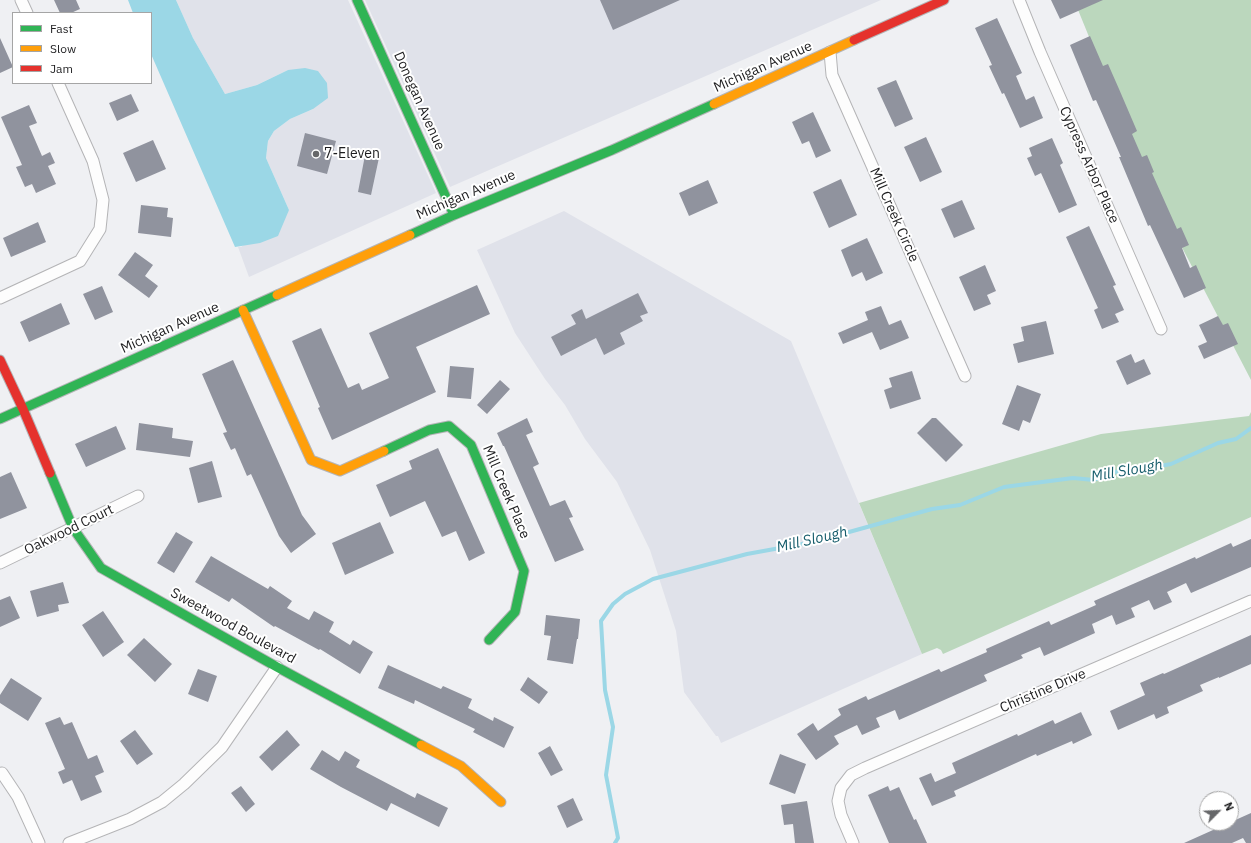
<!DOCTYPE html>
<html>
<head>
<meta charset="utf-8">
<style>
  body { margin:0 }
  #map { position:relative; width:1251px; height:843px; overflow:hidden; background:#eff0f3; font-family:"IBM Plex Sans",sans-serif }
  canvas { display:block }
  .legend { position:absolute; left:12px; top:12px; width:140px; height:72px; box-sizing:border-box; background:#fff; border:1px solid #a5a5a5; margin:0; padding:5px 7px; list-style:none; font-size:12px; color:#1d1d1f }
  .legend li { display:flex; align-items:center; gap:8px; height:20px }
  .legend b { width:20px; border:1px solid #a5a5a5 }
  .north { position:absolute; left:1199px; top:791px; width:40px; height:40px; box-sizing:border-box; background:#fff; border:1px solid #a5a5a5; border-radius:50%; rotate:66deg; font-size:11px; font-weight:700; line-height:16px; text-align:center; color:#1d1d1f }
  .north::after { content:''; display:block; margin:auto; width:14px; height:18px; background:#666769; clip-path:polygon(50% 0,100% 100%,50% 72%,0 100%) }
</style>
</head>
<body>
<div id="map">
<canvas width="1251" height="843"></canvas>
<ul class="legend">
<li><b style="height:5px;background:#30b455"></b>Fast</li>
<li><b style="height:5px;background:#ff9f0a"></b>Slow</li>
<li><b style="height:5px;background:#e5322d"></b>Jam</li>
</ul>
<div class="north">N</div>
</div>
<script>
const ctx = document.querySelector('canvas').getContext('2d');
ctx.lineJoin = 'round';
function fillPath(path, color) { ctx.fillStyle = color; ctx.fill(path, 'evenodd'); }
const shape = rows => new Path2D(rows.map(r => 'M' + r).join(''));
function strokePath(path, color, width, dash) { ctx.strokeStyle = color; ctx.lineWidth = width; ctx.lineCap = dash ? 'butt' : 'round'; ctx.setLineDash(dash || []); ctx.stroke(path); }
function drawText(font, color, halo, rows, align = 'center') {
  ctx.font = font + ' "IBM Plex Sans",sans-serif'; ctx.lineWidth = 4; ctx.setLineDash([]); ctx.textBaseline = 'middle'; ctx.strokeStyle = halo; ctx.fillStyle = color; for (const [text, x, y, turn = 0] of rows) {
    ctx.save(); ctx.translate(x, y); ctx.rotate((+turn || 0) * Math.PI / 180); ctx.textAlign = isNaN(turn) ? turn : align; if (halo) ctx.strokeText(text, 0, 0); ctx.fillText(text, 0, 0); ctx.restore();
  }
}
const built = shape([
  [176,0,348,0,436,193,249,277,238,247,241,247,289,210,266,158,268,141,274,131,290,119,313,109,288,70,257,85,225,94,193,38],
  [365,0,881,0,450,187],
  [564,211,791,341,922,654,721,743,718,736,716,736,684,692,676,631,650,550,617,482,585,439,565,405,545,379,515,333,477,250]
]);
const forest = shape([
  [1074,0,1251,0,1251,380,1149,184],
  [1251,412,1251,517,943,654,941,650,937,648,922,654,859,503,1101,434,1249,416]
]);
const water = shape([
  [128,0,176,0,193,38,225,94,257,85,288,70,305,68,318,71,327,83,328,98,313,109,290,119,274,131,268,141,266,158,289,210,278,236,260,243,235,247,151,54,151,13,133,13]
]);
const stream = shape([
  [615,843,618,838,606,775,613,727,605,690,601,621,613,604,625,594,653,579,747,554,813,542,932,509,960,505,1004,487,1073,478,1094,480,1114,472,1133,471,1171,464,1218,443,1236,439,1251,428]
]);
const building = shape([
  [54,0,76,0,80,9,71,13,60,13],
  [600,0,680,0,613,30],
  [1051,0,1103,0,1060,19],
  [997,18,1022,73,1016,76,1026,100,1034,96,1043,118,1020,128,1004,93,1002,94,989,66,992,65,975,28],
  [1090,36,1103,66,1108,64,1119,89,1137,131,1132,134,1142,157,1147,155,1154,172,1152,173,1177,229,1181,227,1189,245,1182,248,1190,268,1196,265,1206,288,1184,298,1150,225,1148,226,1119,157,1121,157,1096,100,1093,101,1070,45],
  [0,38,13,67,0,73],
  [896,80,913,119,895,127,877,88],
  [131,94,139,111,117,121,109,103],
  [29,105,37,123,29,126,42,156,50,152,55,163,48,166,56,184,36,193,32,184,25,187,16,167,22,165,1,117],
  [813,112,831,151,816,158,809,141,802,144,792,122],
  [305,133,336,141,327,174,297,166],
  [926,137,942,172,920,182,904,147],
  [1052,138,1063,163,1060,165,1077,205,1059,213,1041,173,1035,176,1027,158,1032,156,1029,148],
  [153,140,166,169,136,182,123,153],
  [366,150,380,153,371,195,358,192],
  [841,179,857,215,829,228,813,192],
  [708,180,718,203,689,216,679,193],
  [962,200,975,229,954,238,941,209],
  [141,205,168,208,167,217,173,218,171,237,138,233],
  [38,222,46,242,11,257,3,238],
  [1089,226,1116,285,1113,286,1124,310,1115,314,1119,322,1102,329,1094,310,1098,308,1066,237],
  [867,238,883,273,866,281,862,272,852,277,841,250],
  [135,252,153,265,145,276,158,286,149,298,118,275],
  [985,265,996,291,987,295,991,304,974,311,959,277],
  [477,285,490,314,416,347,436,392,332,440,318,408,320,407,292,341,321,328,348,388,359,383,362,390,389,378,369,333],
  [102,286,113,312,95,320,83,294],
  [638,293,648,313,640,316,643,321,620,333,625,344,604,355,596,338,561,356,551,337,576,324,571,315,582,309,586,319],
  [61,303,70,324,29,342,20,322],
  [881,306,889,325,901,320,909,338,880,350,872,332,843,344,838,333,868,320,865,312],
  [1218,316,1223,325,1228,323,1238,344,1204,359,1198,346,1207,342,1199,325],
  [1046,321,1054,354,1018,363,1013,344,1024,341,1021,327],
  [1131,354,1135,363,1144,359,1151,374,1127,385,1116,361],
  [233,360,302,515,316,534,291,553,279,536,251,474,247,476,235,448,231,450,223,433,227,432,202,374],
  [450,366,474,368,471,399,447,397],
  [912,371,921,399,890,409,884,390,892,387,889,378],
  [500,380,510,389,487,414,477,405],
  [1017,385,1041,394,1030,423,1023,420,1019,431,1002,424],
  [527,418,533,432,526,435,539,464,533,467,550,506,565,500,573,517,569,518,584,550,555,562,504,446,503,446,497,433],
  [932,418,936,418,963,445,946,462,917,433],
  [139,423,173,428,172,438,193,441,190,457,136,450],
  [116,426,126,449,86,467,75,444],
  [438,448,485,553,469,561,456,531,442,537,425,501,390,517,376,485,412,469,409,461],
  [212,461,222,497,198,503,189,468],
  [11,472,27,508,0,519,0,477],
  [380,522,394,553,345,575,332,543],
  [176,532,193,542,174,573,157,563],
  [1251,539,1251,567,1191,593,1186,583,1167,592,1172,602,1154,610,1149,600,1131,608,1135,617,1116,625,1112,615,1092,624,1095,633,1044,656,1040,647,1021,655,1023,658,984,675,987,681,899,720,895,710,876,718,880,727,862,735,857,725,834,736,839,744,816,760,797,734,813,723,818,731,841,715,838,709,866,696,868,700,939,669,941,672,987,652,986,649,1049,621,1051,625,1096,605,1094,601,1195,557,1196,559,1231,543,1233,547],
  [211,556,268,589,270,586,292,601,287,608,309,620,314,611,334,622,329,632,350,645,353,640,373,652,360,674,320,649,319,650,275,626,274,627,232,598,229,602,195,582],
  [63,582,69,603,58,605,59,611,37,617,30,591],
  [10,596,20,618,0,627,0,600],
  [103,611,124,642,103,657,82,625],
  [546,615,580,619,578,639,577,639,573,664,547,660,551,636,544,635],
  [1251,635,1251,664,1219,678,1219,677,1200,685,1203,691,1167,707,1169,713,1156,719,1154,714,1118,730,1110,711,1145,695,1140,683,1163,673,1164,674],
  [144,638,172,664,155,682,127,655],
  [388,665,441,689,443,686,472,699,468,708,493,721,494,717,514,727,504,748,473,732,475,729,415,700,414,704,378,688],
  [198,669,217,676,208,702,188,694],
  [528,677,548,692,539,704,520,690],
  [11,678,42,698,28,721,0,703,0,695],
  [1081,712,1092,735,1073,744,1072,741,1037,756,1036,754,954,791,956,796,932,806,919,778,931,773,935,782,956,773,952,763,1017,734,1018,736,1053,720,1055,724],
  [60,717,64,725,72,722,88,759,97,755,104,772,95,776,102,792,81,801,72,780,63,784,58,772,65,769,45,723],
  [135,730,153,754,137,765,120,741],
  [287,730,300,745,272,771,259,757],
  [550,746,563,770,551,776,538,753],
  [322,750,339,761,345,751,360,760,356,767,415,798,417,793,448,808,439,827,391,803,387,811,341,787,310,769],
  [780,754,806,764,795,794,769,784],
  [241,786,255,804,246,812,231,793],
  [888,786,890,791,899,787,914,820,916,819,927,843,889,843,868,795],
  [573,798,583,820,567,828,557,806],
  [807,801,814,843,795,843,793,824,784,825,781,805],
  [1251,813,1251,843,1246,843,1243,838,1232,843,1184,843]
]);
const street = shape([
  [21,0,27,13],
  [1019,0,1040,52,1161,329],
  [830,52,832,75,965,376],
  [0,298,80,261,100,229,103,200,93,161,58,83],
  [0,563,138,496],
  [2,773,18,797,39,843],
  [69,843,130,819,162,802,184,784,222,747,277,667],
  [853,843,841,815,838,801,841,788,851,775,865,768,1251,601]
]);
const fast = shape([
  [357,0,454,215],
  [410,235,454,215,612,150,714,104],
  [0,419,277,295],
  [384,451,429,430,449,426,471,445,524,571,515,612,489,640],
  [50,473,73,528,101,568,277,667,421,745]
]);
const slow = shape([
  [714,104,854,40],
  [277,295,410,235],
  [243,310,311,460,340,471,384,451],
  [421,745,461,766,501,802]
]);
const jam = shape([
  [854,40,944,0],
  [0,360,23,409,50,473]
]);
const markers = [
  [316,154,4,"#666769"]
];
const streetNames = [
  ["Michigan Avenue",763,67,-24],
  ["Donegan Avenue",419,101,66],
  ["Cypress Arbor Place",1089,165,66],
  ["Michigan Avenue",466,195,-23],
  ["Mill Creek Circle",894,215,66],
  ["Michigan Avenue",170,328,-24],
  ["Mill Creek Place",506,492,67],
  ["Oakwood Court",69,530,-26],
  ["Sweetwood Boulevard",233,626,29],
  ["Christine Drive",1043,691,-23]
];
const poiNames = [
  ["7-Eleven",324,154]
];
const waterNames = [
  ["Mill Slough",1127,471,-10],
  ["Mill Slough",812,540,-13]
];
fillPath(built, '#e0e2ea');
fillPath(forest, '#bbd7bd');
fillPath(water, '#9bd7e6');
strokePath(stream, '#9bd7e6', 4);
fillPath(building, '#90939e');
strokePath(street, '#b4b4b6', 13);
strokePath(fast, '#b4b4b6', 11);
strokePath(slow, '#b4b4b6', 11);
strokePath(jam, '#b4b4b6', 11);
strokePath(street, '#fdfdfd', 11);
strokePath(fast, '#30b455', 9);
strokePath(slow, '#ff9f0a', 9);
strokePath(jam, '#e5322d', 9);
for (const [x, y, r, color] of markers) { const dot = new Path2D(); dot.arc(x, y, r, 0, 2 * Math.PI); ctx.fillStyle = color; ctx.fill(dot); strokePath(dot, '#fff', 1.5); }
drawText('14px', '#1d1d1f', '#fff', streetNames);
drawText('14px', '#1d1d1f', '#fff', poiNames, 'left');
drawText('italic 15px', '#155c6b', '#fff', waterNames);
</script>
</body>
</html>
